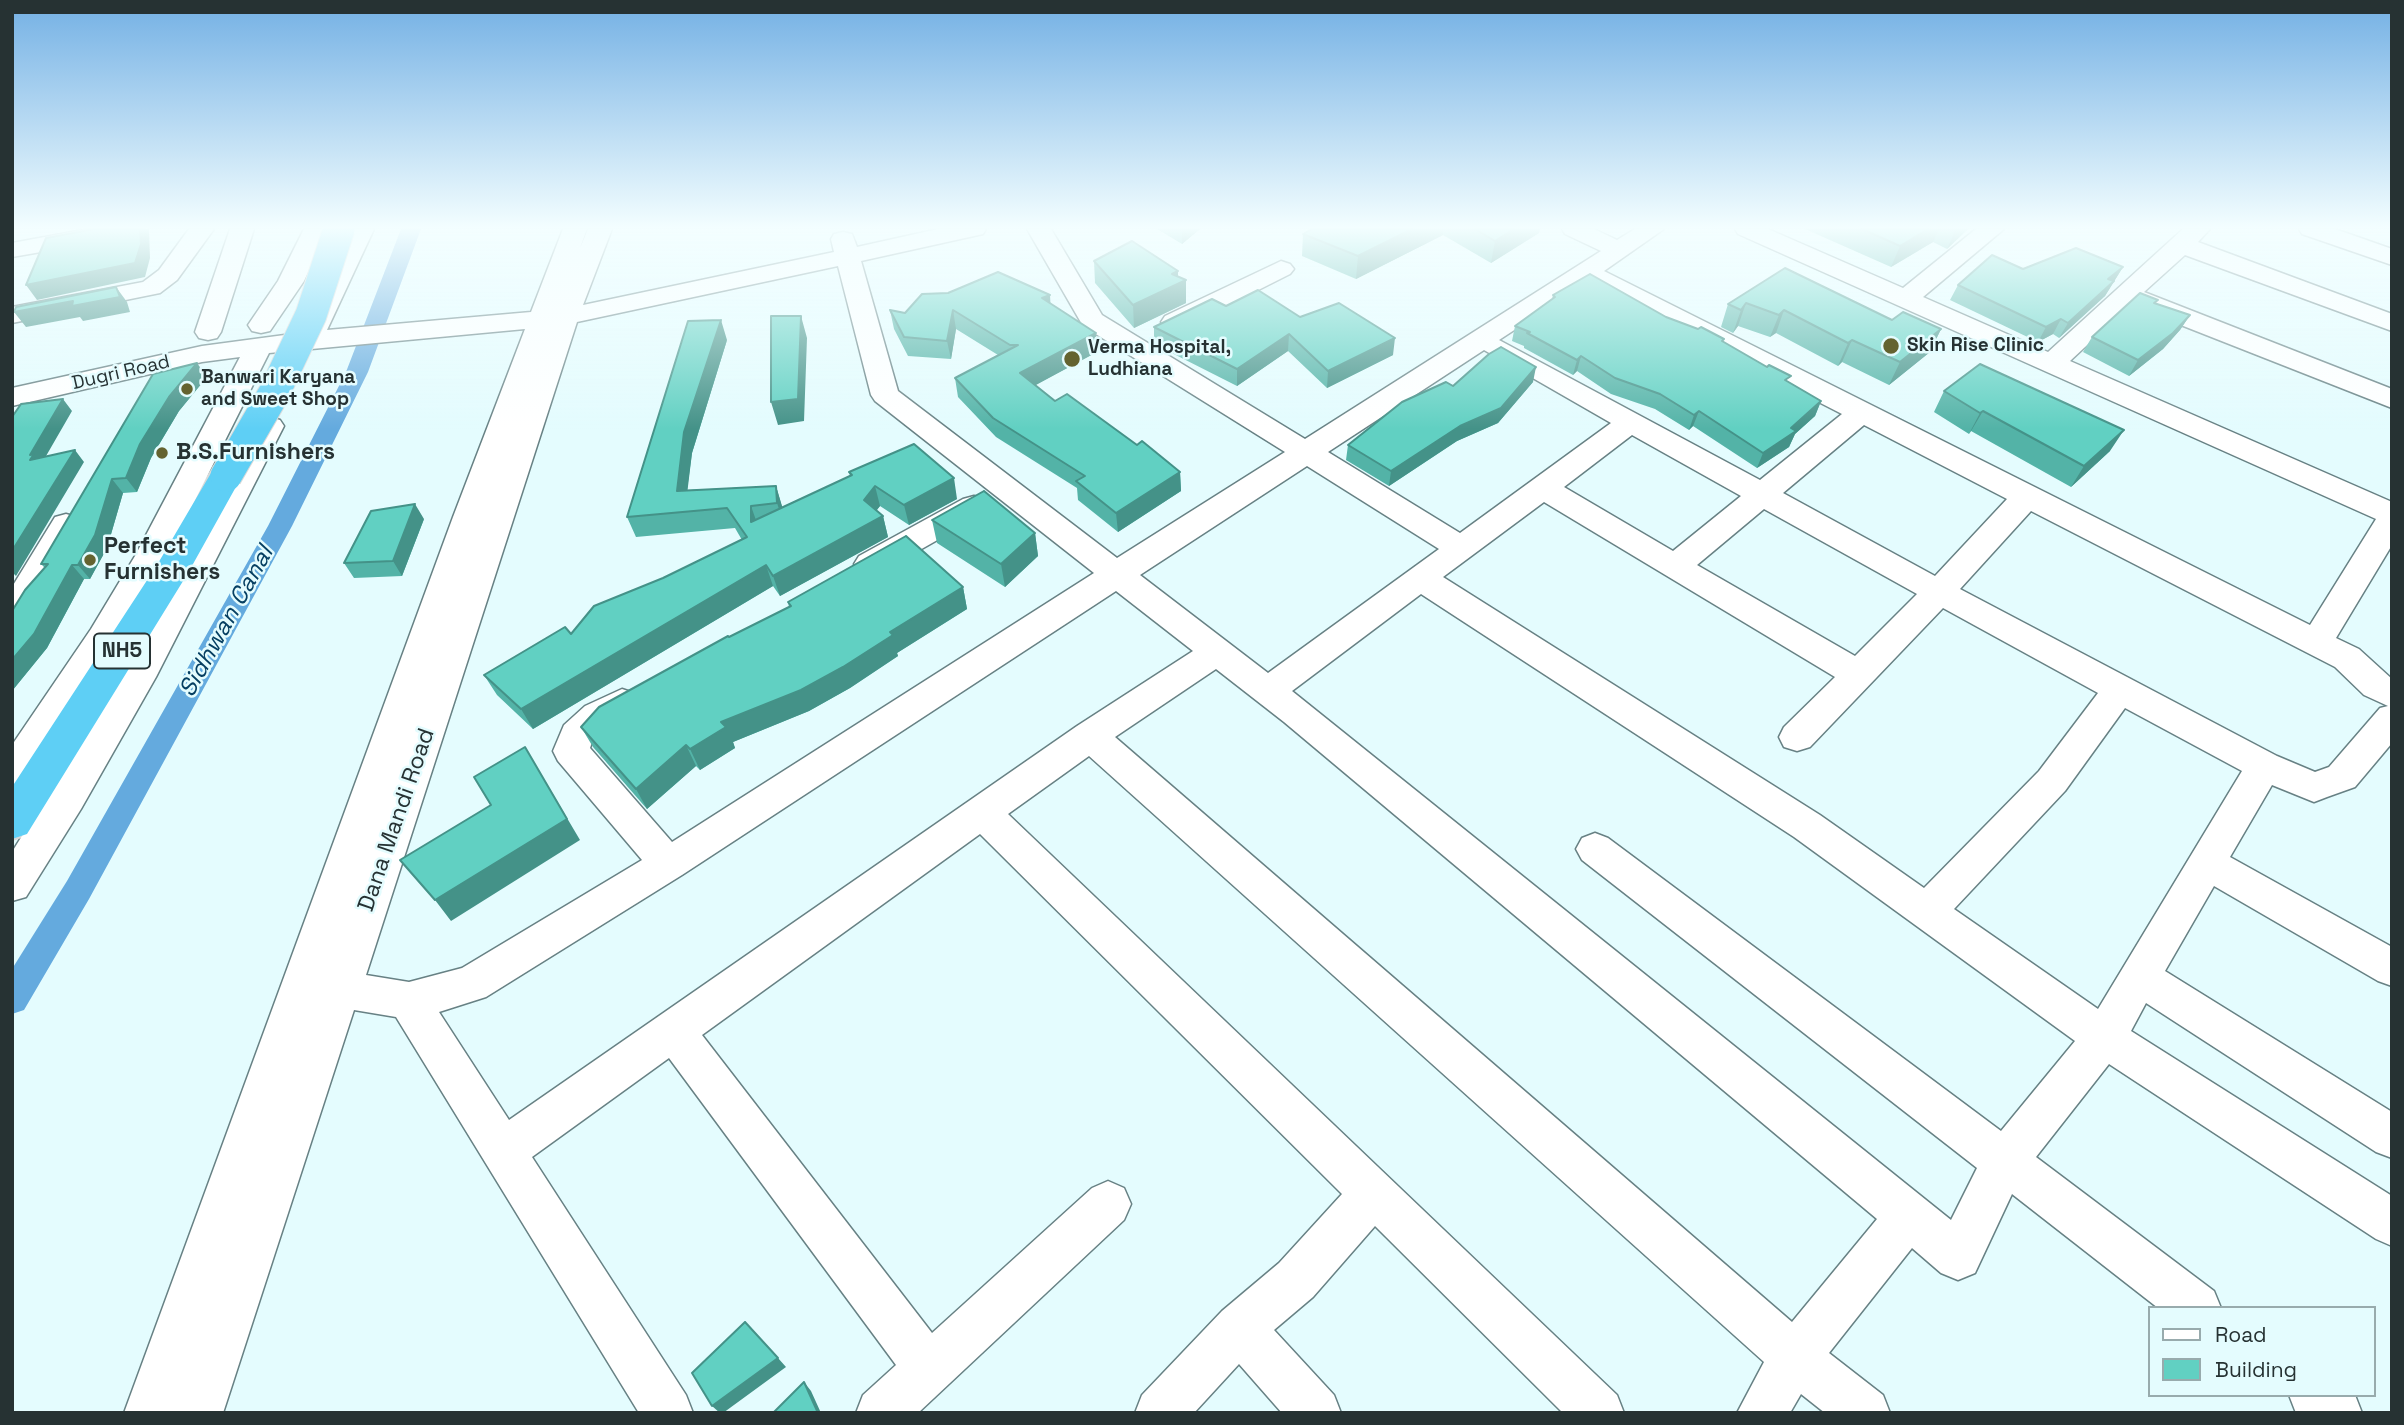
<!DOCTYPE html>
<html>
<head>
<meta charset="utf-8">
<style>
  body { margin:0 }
  #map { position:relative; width:2404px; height:1425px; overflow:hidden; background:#e4fcfe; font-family:"Space Grotesk",sans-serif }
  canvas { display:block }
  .frame { position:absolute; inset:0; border:14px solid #263233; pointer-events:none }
  .legend { position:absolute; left:2148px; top:1306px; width:228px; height:91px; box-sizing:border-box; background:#e4fcfe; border:2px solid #98abad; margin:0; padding:9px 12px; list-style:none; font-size:21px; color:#263233 }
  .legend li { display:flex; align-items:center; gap:14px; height:35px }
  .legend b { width:35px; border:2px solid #98abad }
</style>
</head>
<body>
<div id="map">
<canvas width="2404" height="1425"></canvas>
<div class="frame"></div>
<ul class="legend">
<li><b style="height:9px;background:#fff"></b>Road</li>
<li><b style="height:19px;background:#61d0c2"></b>Building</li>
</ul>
</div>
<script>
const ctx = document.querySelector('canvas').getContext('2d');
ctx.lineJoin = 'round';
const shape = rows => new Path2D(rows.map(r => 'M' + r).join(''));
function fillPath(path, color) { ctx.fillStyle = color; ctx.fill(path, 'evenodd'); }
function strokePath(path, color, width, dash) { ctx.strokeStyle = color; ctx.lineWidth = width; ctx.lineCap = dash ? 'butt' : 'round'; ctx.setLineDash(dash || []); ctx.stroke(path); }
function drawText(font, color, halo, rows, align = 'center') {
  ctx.font = font + ' "Space Grotesk",sans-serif'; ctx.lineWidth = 5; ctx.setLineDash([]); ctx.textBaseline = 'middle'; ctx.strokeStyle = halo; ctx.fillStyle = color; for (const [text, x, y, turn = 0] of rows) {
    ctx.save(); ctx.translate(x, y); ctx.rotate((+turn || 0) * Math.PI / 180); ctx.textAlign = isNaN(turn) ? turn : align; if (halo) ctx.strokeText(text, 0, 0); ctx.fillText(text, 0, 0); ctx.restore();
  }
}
const canal = shape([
  [401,229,421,229,368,372,292,526,89,899,24,1010,12,1014,12,969,67,881,268,526,346,372,401,229]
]);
const minor = shape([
  [88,229,145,229,142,234,133,236,12,257,12,243,88,229],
  [189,229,214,229,177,280,160,293,12,323,12,307,143,282,159,270,189,229],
  [230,229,254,229,221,332,217,338,208,340,199,338,195,332,230,229],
  [304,229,328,229,304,281,270,331,261,333,252,331,248,325,278,281,304,229],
  [350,229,374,229,327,330,531,312,563,229,587,229,580,248,588,229,612,229,583,305,834,252,831,239,834,234,843,232,852,234,857,247,938,229,986,229,983,234,861,261,898,391,1117,558,1285,452,1083,326,1027,229,1051,229,1102,315,1305,439,1601,251,1565,234,1562,229,1594,229,1617,240,1635,229,1664,229,1604,271,2310,625,2376,519,1738,234,1735,229,1768,229,1903,288,1976,229,2004,229,1923,297,2048,352,2183,229,2210,229,2198,242,2392,314,2392,331,2185,255,2144,292,2392,389,2392,408,2130,305,2070,361,2392,502,2392,545,2336,638,2359,649,2392,679,2392,743,2355,787,2327,797,2314,802,2272,785,2230,857,2392,947,2392,986,2378,981,2214,886,2165,971,2392,1112,2392,1158,2376,1152,2146,1003,2131,1031,2392,1196,2392,1246,2376,1239,2109,1064,2036,1157,2214,1291,2221,1308,2158,1308,2012,1194,1975,1273,1958,1280,1941,1273,1912,1248,1829,1353,1883,1395,1890,1413,1825,1413,1801,1394,1790,1413,1737,1413,1764,1362,1089,756,1008,814,1617,1395,1624,1413,1563,1413,1375,1226,1313,1297,1274,1330,1334,1395,1341,1413,1282,1413,1239,1364,1194,1413,1135,1413,1142,1395,1222,1311,1279,1263,1342,1194,980,834,702,1035,932,1333,1092,1188,1108,1181,1124,1188,1131,1204,1124,1220,918,1413,856,1413,863,1395,896,1365,669,1058,532,1157,686,1395,693,1413,639,1413,396,1017,354,1010,223,1413,124,1413,453,517,525,329,269,353,167,556,115,647,25,784,12,788,12,745,91,629,135,556,240,357,202,362,12,406,12,388,202,346,307,332,303,327,350,229],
  [838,266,871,395,875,401,1094,573,672,842,590,748,592,742,609,726,634,711,639,702,634,693,622,689,585,706,564,725,553,751,558,761,642,860,462,968,409,982,366,975,577,322,838,266],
  [1586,283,1842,414,1760,480,1499,340,1586,283],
  [1484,350,1611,423,1460,533,1328,452,1484,350],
  [1864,425,2007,499,1935,576,1783,493,1864,425],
  [1632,435,1741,496,1673,551,1564,487,1632,435],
  [1307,466,1439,549,1268,673,1140,575,1307,466],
  [1544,502,1835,677,1784,727,1779,737,1784,747,1797,751,1810,747,1943,608,2098,693,2039,771,1924,888,1820,815,1443,577,1544,502],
  [1764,509,1917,594,1855,656,1697,565,1764,509],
  [2031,511,2335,667,2364,695,2388,706,2380,708,2329,767,2315,772,2277,756,1960,589,2031,511],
  [1116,591,1193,651,1077,726,509,1120,439,1012,486,997,682,875,1116,591],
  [1421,594,1794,837,2075,1041,2001,1131,1608,838,1595,833,1582,838,1576,849,1582,860,1977,1168,1951,1220,1292,691,1421,594],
  [1216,669,1284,722,1877,1219,1792,1322,1115,737,1216,669],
  [2125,708,2242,771,2098,1009,1954,909,2065,791,2125,708],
  [2299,229,2335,229,2392,249,2392,265,2302,234,2299,229],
  [1281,261,1290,264,1294,269,1290,274,1183,328,1174,330,1165,328,1161,322,1165,316,1281,261],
  [270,417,280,420,284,426,156,677,81,809,26,897,12,901,12,852,125,671,256,426,260,420,270,417],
  [974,496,985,499,989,506,985,513,881,572,870,575,859,572,854,564,859,556,963,499,974,496],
  [66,514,77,517,81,524,24,623,12,627,12,587,55,517,66,514],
  [2289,1395,2355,1395,2362,1413,2296,1413,2289,1395]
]);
const highway = shape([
  [226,465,238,468,242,476,188,573,27,834,12,839,12,787,157,565,214,468,226,465]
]);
const highwayBridge = shape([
  [226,476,274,393,311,315,339,229]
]);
const wall = shape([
  [1157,229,1200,229,1182,244],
  [1312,229,1540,229,1539,233,1491,263,1443,235,1356,279,1302,256,1303,234],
  [1805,229,1968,229,1947,249,1933,242,1891,267],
  [1094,261,1178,271,1178,277,1186,303,1134,328,1095,283],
  [2123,267,2105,296,2059,338,2053,334,2038,342,1950,300,1958,285,2023,269],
  [1785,268,1892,320,1941,329,1930,352,1889,385,1842,362,1838,366,1776,333,1770,337,1738,326,1733,333,1721,327,1728,304],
  [1050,295,1050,304,1097,352,1035,385,1055,401,1137,445,1180,472,1181,491,1118,532,1078,500,1077,488,996,437,958,397,955,378,998,355,956,329,951,359,908,356,894,329,890,310,905,313],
  [1553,295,1666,317,1722,342,1821,401,1815,416,1795,434,1789,447,1757,468,1693,426,1689,430,1655,409,1611,394,1577,371,1573,375,1524,348,1524,346,1512,341,1515,326,1552,299],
  [2158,300,2155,303,2190,315,2180,330,2163,349,2129,376,2083,352,2092,337],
  [1226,306,1300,317,1393,355,1327,388,1288,351,1237,386,1154,344,1154,327],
  [727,340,692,453,687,490,776,486,782,507,850,476,849,472,957,499,909,525,880,506,876,511,883,516,888,537,780,596,773,586,533,729,497,695,484,675,571,634,663,578,742,540,735,528,636,537,627,517],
  [153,374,207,377,179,411,151,458,137,492,123,493,107,548,90,579,84,579,47,648,12,691,12,611,45,568,41,564],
  [1533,382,1498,423,1457,441,1389,486,1346,460,1348,445,1453,386],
  [1944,391,2110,451,2071,487,1971,431,1969,434,1934,412],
  [424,519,402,576,354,578,344,563],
  [932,520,1035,533,1038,556,1005,587,937,543],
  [963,587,967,609,897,653,898,656,850,688,809,711,733,742,735,748,700,770,696,766,647,809,593,747,581,727,729,637,789,607,788,602]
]);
const shadedWall = shape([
  [140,229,149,229,150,258,145,277,37,300,26,285],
  [1182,229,1200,229,1182,244],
  [1412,229,1443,229,1443,235,1356,279,1358,256],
  [1514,229,1540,229,1539,233,1491,263,1495,241],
  [1928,229,1939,229,1933,242,1891,267,1900,246],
  [1956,229,1968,229,1947,249],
  [2123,267,2105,296,2059,338,2068,323,2108,279],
  [1178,271,1178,284,1186,280,1186,303,1134,328,1133,305,1172,274],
  [116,287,127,302,130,312,83,321,80,317,26,327,14,312],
  [1050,295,1051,313,1042,298],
  [1746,303,1738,326,1733,333,1741,310],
  [953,310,956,329,951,359,947,341],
  [1784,310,1776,333,1770,337,1779,315],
  [2190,315,2180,330,2163,349,2129,376,2138,360],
  [801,316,807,338,804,421,778,425,771,402],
  [2061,319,2053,334,2038,342,2046,327],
  [721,320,727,340,692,453,685,511,677,491,684,432],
  [1941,329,1930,352,1889,385,1900,362],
  [1096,333,1097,352,1023,392,1020,373],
  [1289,334,1288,351,1237,386,1237,369],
  [1395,338,1393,355,1327,388,1328,371],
  [1852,340,1842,362,1838,366,1848,343],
  [1581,356,1577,371,1573,375,1577,360],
  [197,363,207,377,179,411,151,458,137,492,126,478,140,444,169,397],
  [1536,367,1533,382,1498,423,1457,441,1389,486,1391,471],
  [63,399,72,411,42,463,30,460,30,455],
  [1821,401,1815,416,1795,434,1789,447,1757,468,1763,453],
  [1699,411,1693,426,1689,430,1694,415],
  [1983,411,1971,431,1969,434,1980,413],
  [2124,430,2110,451,2071,487,2084,466],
  [75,450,84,462,16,576,12,572,12,551],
  [1180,472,1181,491,1118,532,1116,513],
  [954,478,957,499,909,525,904,505],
  [112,479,123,493,107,548,90,579,78,565],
  [776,486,782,506,784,524,777,503],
  [875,486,880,506,869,520,864,500],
  [415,504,424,519,402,576,393,561],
  [751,506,758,526,751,522],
  [883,516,888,537,780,596,773,576],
  [1035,533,1038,556,1005,587,1001,564],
  [72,565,84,579,47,648,12,691,12,660],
  [766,565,773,586,533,729,521,709],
  [963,587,967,609,897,653,898,656,850,688,809,711,733,742,735,748,700,770,690,749,721,722,890,632],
  [686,745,696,766,647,809,636,789],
  [525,747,580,840,451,921,435,900],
  [778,1358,786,1367,723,1413,720,1413,712,1406],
  [804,1382,811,1391,821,1413,818,1413]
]);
const building = shape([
  [94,229,140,229,141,244,135,263,26,285,46,238,94,229],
  [1312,229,1412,229,1358,256,1303,234,1312,229],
  [1475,229,1514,229,1495,241,1475,229],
  [1862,229,1928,229,1900,246,1862,229],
  [1132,241,1178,271,1172,274,1186,280,1133,305,1094,261,1132,241],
  [2076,248,2123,267,2108,279,2114,281,2068,323,2061,319,2046,327,1958,285,1992,255,2023,269,2076,248],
  [1785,268,1892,320,1903,312,1941,329,1900,362,1852,340,1848,343,1784,310,1779,315,1746,303,1741,310,1728,304,1785,268],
  [998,272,1050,295,1042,298,1096,333,1020,373,1055,401,1067,394,1137,445,1142,441,1180,472,1116,513,1076,481,1085,476,993,418,955,378,1018,345,1010,345,953,310,947,341,904,337,890,310,905,313,922,294,948,293,998,272],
  [1590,274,1666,317,1698,329,1701,327,1724,339,1722,341,1767,367,1769,365,1791,376,1785,380,1821,401,1791,428,1796,431,1763,453,1699,411,1694,415,1660,394,1615,378,1581,356,1577,360,1527,333,1530,332,1515,326,1555,297,1553,295,1590,274],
  [116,287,120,297,72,306,73,301,14,312,16,307,116,287],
  [1258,290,1300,317,1339,303,1395,338,1328,371,1289,334,1237,369,1154,327,1212,299,1226,306,1258,290],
  [2140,293,2158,300,2154,303,2190,315,2173,333,2138,360,2092,337,2140,293],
  [771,316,801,316,798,399,771,402,771,316],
  [721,320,684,432,677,491,776,486,777,503,751,506,751,522,852,475,849,472,914,444,954,478,904,505,875,486,864,500,883,516,773,576,766,565,521,709,484,675,565,627,571,634,594,606,663,578,747,537,727,508,627,517,688,321,721,320],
  [1501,347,1536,367,1501,408,1460,426,1391,471,1348,445,1402,402,1446,382,1453,386,1489,354,1501,347],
  [197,363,169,397,140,444,126,478,112,479,95,535,78,565,72,565,34,634,12,660,12,611,25,590,48,564,41,564,153,374,197,363],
  [1980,364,2124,430,2084,466,1983,411,1980,413,1944,391,1980,364],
  [63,399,30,455,34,454,30,460,75,450,12,551,12,417,21,404,63,399],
  [984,491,1035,533,1001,564,932,520,984,491],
  [415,504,393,561,344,563,371,511,415,504],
  [906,536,963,587,890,632,893,635,843,667,801,690,721,722,726,727,690,749,686,745,636,789,581,727,599,707,728,636,729,637,791,606,788,602,906,536],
  [525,747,567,819,435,900,400,860,491,805,474,777,525,747],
  [745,1322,778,1358,712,1406,692,1373,745,1322],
  [804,1382,818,1413,773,1413,804,1382]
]);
const markers = [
  [1891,346,9,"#646330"],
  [1072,359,9,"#646330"],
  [187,389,7,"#646330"],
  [162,453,7,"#646330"],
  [90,560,7,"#646330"]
];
const farPoinames = [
  ["Skin Rise Clinic",1907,346],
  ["Verma Hospital,",1088,348],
  ["Ludhiana",1088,370],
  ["Banwari Karyana",201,378],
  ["and Sweet Shop",201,400]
];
const farStreetnames = [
  ["Dugri Road",121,373,-13]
];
const shields = [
  [122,651,56]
];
const shieldNames = [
  ["NH5",122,651]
];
const poiNames = [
  ["B.S.Furnishers",176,453],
  ["Perfect",104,547],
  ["Furnishers",104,573]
];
const streetNames = [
  ["Dana Mandi Road",397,820,-71]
];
const waterNames = [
  ["Sidhwan Canal",227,622,-61]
];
fillPath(canal, '#64aade');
strokePath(minor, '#678184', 3);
strokePath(highway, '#d8dada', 4);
fillPath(minor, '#fff');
fillPath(highway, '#5ecff5');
strokePath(highwayBridge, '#d8dada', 33, []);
strokePath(highwayBridge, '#5ecff5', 31);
fillPath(wall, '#53b3a7');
fillPath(shadedWall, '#449288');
fillPath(building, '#61d0c2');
strokePath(building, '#449288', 2);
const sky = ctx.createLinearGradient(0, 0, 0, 429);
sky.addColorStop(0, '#73b0e4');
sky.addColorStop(0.53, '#f3feff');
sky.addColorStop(1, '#f3feff00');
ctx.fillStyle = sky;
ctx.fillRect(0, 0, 2404, 429);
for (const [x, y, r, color] of markers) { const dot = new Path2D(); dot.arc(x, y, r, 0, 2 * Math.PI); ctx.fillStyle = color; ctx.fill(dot); strokePath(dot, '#e4fcfe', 2.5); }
drawText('bold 19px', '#263233', '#e4fcfe', farPoinames, 'left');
drawText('19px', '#263233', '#e4fcfe', farStreetnames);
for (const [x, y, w] of shields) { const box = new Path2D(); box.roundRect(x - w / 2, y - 17.5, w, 35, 5); ctx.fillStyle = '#e4fcfe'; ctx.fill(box); strokePath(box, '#263233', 2); }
drawText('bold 21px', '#263233', null, shieldNames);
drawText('bold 23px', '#263233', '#e4fcfe', poiNames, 'left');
drawText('23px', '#263233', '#e4fcfe', streetNames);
drawText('italic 24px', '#063f62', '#e4fcfe', waterNames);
</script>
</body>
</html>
